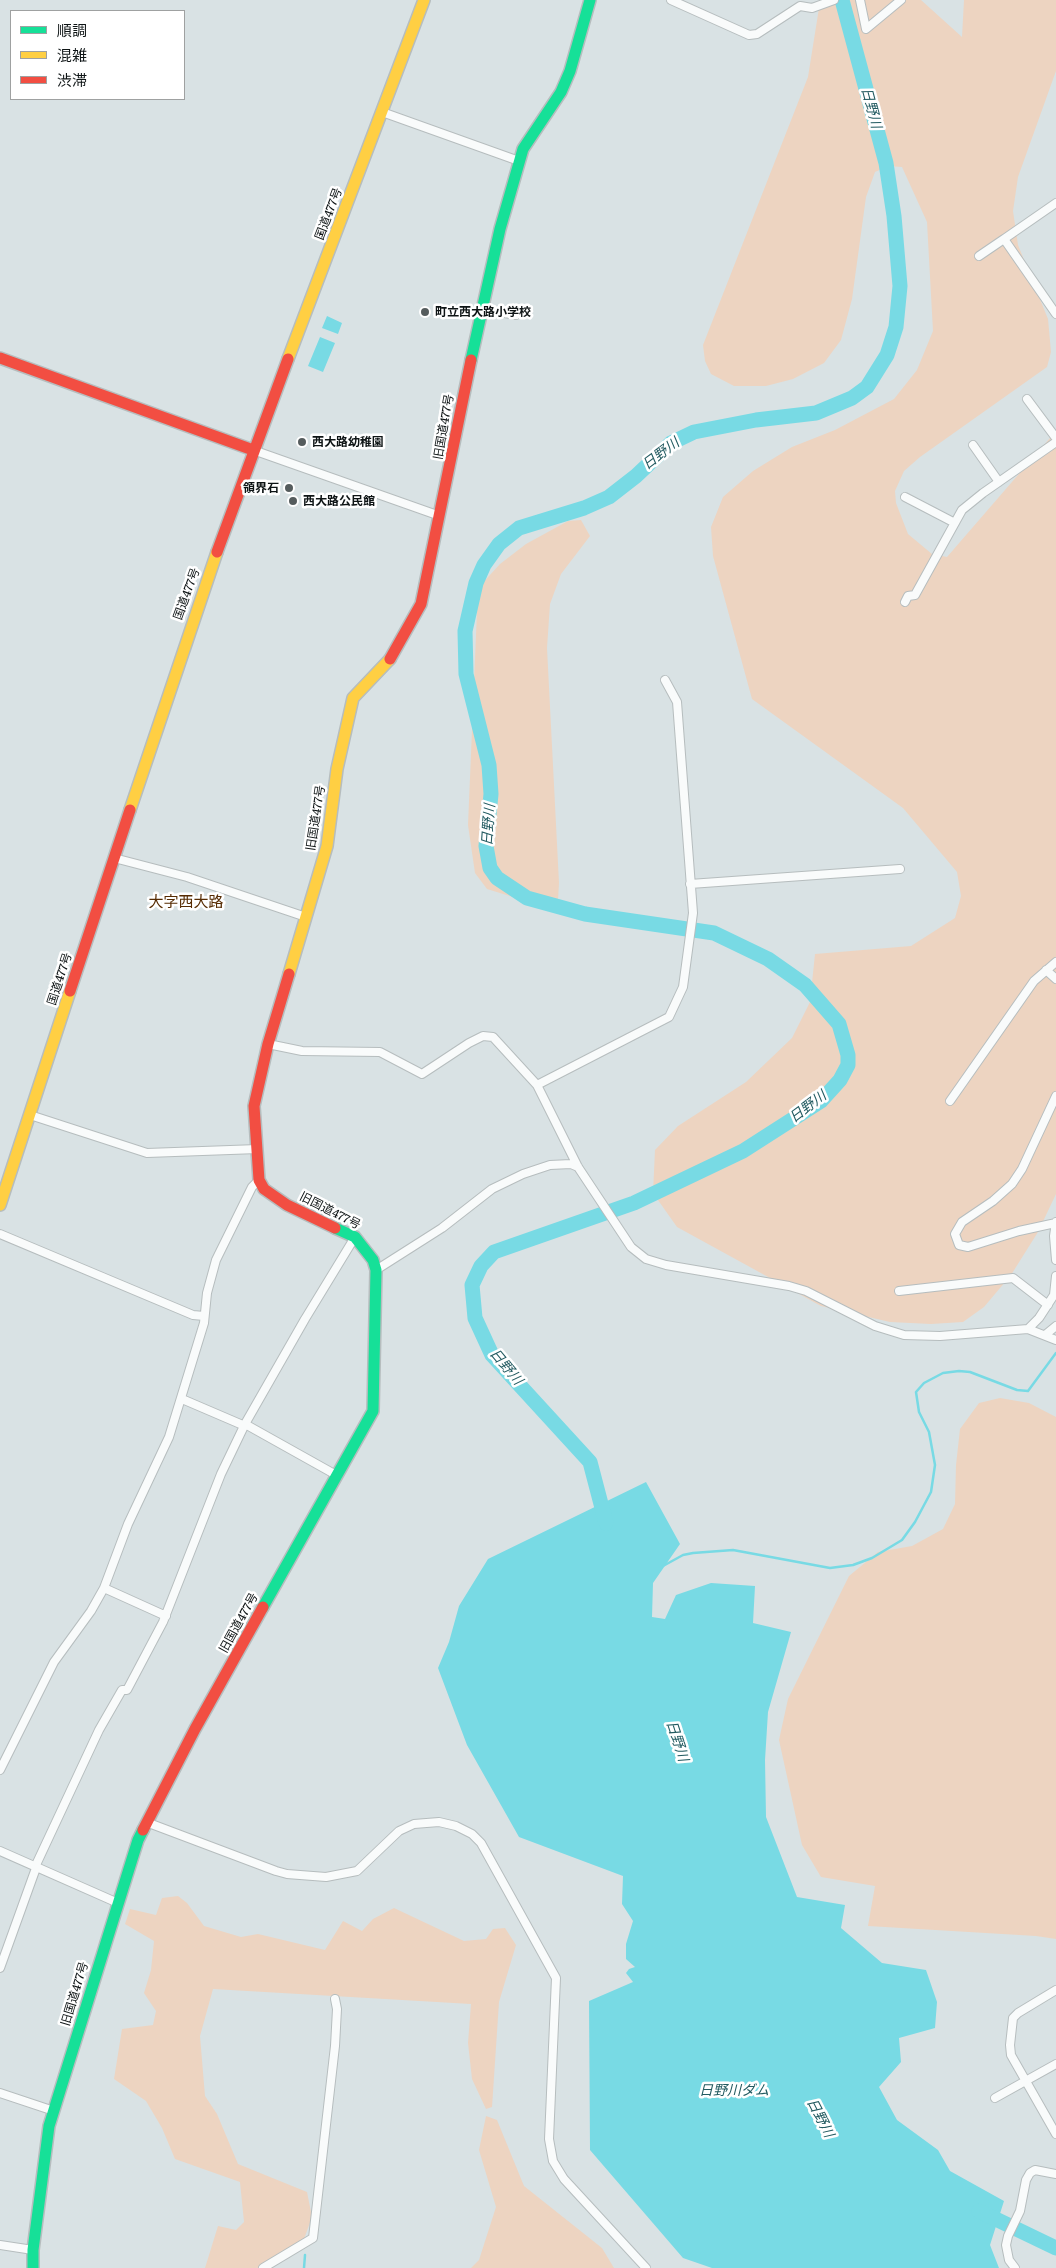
<!DOCTYPE html>
<html>
<head>
<meta charset="utf-8">
<style>
  body { margin:0 }
  #map { position:relative; width:1056px; height:2268px; overflow:hidden; background:#d9e2e4; font-family:Literata,"Noto Sans JP",serif }
  canvas { display:block }
  .legend { position:absolute; left:10px; top:10px; width:175px; height:90px; box-sizing:border-box; background:#fff; border:1px solid #9fa1a1; margin:0; padding:6px 9px; list-style:none; font-size:15px; color:#0e1415 }
  .legend li { display:flex; align-items:center; gap:10px; height:25px }
  .legend b { width:25px; border:1px solid #9fa1a1 }
</style>
</head>
<body>
<div id="map">
<canvas width="1056" height="2268"></canvas>
<ul class="legend">
<li><b style="height:6px;background:#16e098"></b>順調</li>
<li><b style="height:6px;background:#ffcf43"></b>混雑</li>
<li><b style="height:6px;background:#f24e42"></b>渋滞</li>
</ul>
</div>
<script>
const ctx = document.querySelector('canvas').getContext('2d');
ctx.lineJoin = 'round';
function fillPath(path, color) { ctx.fillStyle = color; ctx.fill(path, 'evenodd'); }
const shape = rows => new Path2D(rows.map(r => 'M' + r).join(''));
function strokePath(path, color, width, dash) { ctx.strokeStyle = color; ctx.lineWidth = width; ctx.lineCap = dash ? 'butt' : 'round'; ctx.setLineDash(dash || []); ctx.stroke(path); }
function drawText(font, color, halo, rows, align = 'center') {
  ctx.font = font + ' Literata,"Noto Sans JP",serif'; ctx.lineWidth = 5; ctx.setLineDash([]); ctx.textBaseline = 'middle'; ctx.strokeStyle = halo; ctx.fillStyle = color; for (const [text, x, y, turn = 0] of rows) {
    ctx.save(); ctx.translate(x, y); ctx.rotate((+turn || 0) * Math.PI / 180); ctx.textAlign = isNaN(turn) ? turn : align; if (halo) ctx.strokeText(text, 0, 0); ctx.fillText(text, 0, 0); ctx.restore();
  }
}
const green = shape([
  [825,0,921,0,962,37,964,0,1056,0,1056,71,1018,177,1013,211,1018,245,1048,319,1051,352,1047,367,920,457,904,471,895,491,896,503,908,534,932,554,947,557,1050,438,1056,434,1056,1194,1038,1232,1011,1275,984,1307,963,1322,931,1324,890,1322,821,1306,677,1227,653,1193,655,1150,678,1126,746,1082,792,1038,810,1002,815,954,911,946,955,918,961,896,957,872,903,808,752,699,713,556,711,527,723,497,753,471,792,447,835,430,894,399,917,370,933,331,927,222,902,167,888,166,875,172,866,197,852,299,841,340,824,363,793,379,766,386,734,386,711,374,705,361,703,345,808,77,819,8],
  [581,520,590,536,561,574,550,604,547,648,559,883,558,900,542,906,487,889,475,873,468,825,478,588,500,564,526,544,568,521],
  [1000,1398,1029,1403,1056,1417,1056,1939,1036,1936,868,1926,875,1886,821,1877,802,1845,779,1740,788,1699,849,1576,878,1552,912,1546,943,1529,955,1504,956,1465,960,1429,979,1403],
  [178,1896,187,1903,204,1926,241,1937,258,1934,325,1950,343,1921,362,1931,373,1919,394,1908,464,1941,486,1939,493,1929,505,1928,516,1945,499,2002,492,2107,486,2109,472,2079,468,2043,471,2004,213,1989,200,2036,205,2096,217,2114,238,2164,307,2192,312,2217,304,2239,287,2257,269,2268,205,2268,218,2226,236,2230,244,2222,240,2182,175,2159,162,2128,146,2101,114,2079,122,2029,153,2025,156,2011,144,1993,151,1970,154,1941,125,1924,130,1909,156,1915,162,1898],
  [486,2116,497,2120,524,2186,602,2248,614,2268,471,2268,479,2260,496,2207,479,2150]
]);
const water = shape([
  [327,316,342,323,338,334,322,328],
  [320,337,335,343,323,372,308,366],
  [646,1482,680,1544,653,1583,652,1617,665,1619,676,1595,711,1583,755,1586,753,1623,791,1632,768,1712,765,1760,766,1817,797,1897,845,1905,841,1928,882,1963,926,1970,937,2002,935,2028,899,2038,901,2062,879,2087,897,2120,938,2150,950,2171,1004,2201,990,2245,999,2268,712,2268,683,2258,590,2150,589,2001,633,1982,626,1973,629,1969,635,1967,626,1959,626,1944,633,1921,622,1904,623,1876,519,1837,467,1745,438,1668,449,1642,459,1606,488,1559]
]);
const stream = shape([
  [663,1566,683,1555,693,1553,733,1550,830,1568,853,1565,872,1558,902,1540,915,1522,931,1492,935,1465,929,1432,919,1412,916,1392,924,1383,943,1373,959,1371,970,1372,1017,1390,1028,1391,1056,1353],
  [304,2268,305,2255]
]);
const river = shape([
  [606,1523,590,1462,492,1355,475,1318,472,1285,481,1266,494,1252,634,1203,743,1151,821,1101,840,1080,848,1065,848,1055,839,1024,805,985,768,959,714,933,585,914,527,898,497,878,490,868,486,846,491,794,489,765,466,674,465,631,476,583,484,565,499,544,519,528,584,508,609,497,636,476,671,443,694,432,756,420,816,413,852,398,867,387,887,355,896,327,900,286,894,216,886,163,842,0],
  [979,2211,1056,2248]
]);
const street = shape([
  [671,0,749,35,757,34,800,6,812,8,834,0],
  [860,0,866,29,901,0],
  [382,112,519,161],
  [1056,203,1004,239,1056,314],
  [979,256,1004,239],
  [482,309,516,315],
  [1027,399,1056,438],
  [973,445,999,482],
  [253,450,440,516],
  [905,497,955,523],
  [905,602,908,596,915,595,962,510,983,493,1056,442],
  [114,858,187,877,306,917],
  [690,884,900,869],
  [1046,970,1056,979],
  [268,1044,302,1051,380,1052,422,1074,469,1043,483,1036,493,1037,537,1085,578,1167,631,1247,646,1259,666,1265,789,1286,806,1291,875,1326,904,1335,940,1336,1028,1329,1056,1340],
  [537,1085,669,1017,683,987,693,913,677,702,665,680],
  [950,1101,1034,981,1056,962],
  [30,1115,147,1153,258,1149],
  [1056,1222,1054,1236,1056,1260],
  [1056,1223,1019,1231,968,1247,959,1245,955,1234,962,1222,993,1201,1012,1184,1022,1169,1056,1096],
  [0,1234,193,1315,204,1316],
  [376,1270,442,1228,492,1189,523,1174,550,1165,571,1164,578,1167],
  [899,1291,1013,1278,1048,1305],
  [1028,1329,1039,1318,1054,1295,1056,1276],
  [1045,1335,1056,1326],
  [182,1399,245,1426],
  [245,1424,338,1476],
  [104,1588,166,1616],
  [0,1770,54,1662,91,1611,104,1588,128,1524,169,1437,204,1323,207,1293,216,1260,252,1187,259,1180],
  [146,1822,276,1871,287,1874,326,1877,357,1871,399,1831,414,1824,439,1822,456,1826,472,1834,481,1843,556,1978,549,2139,553,2161,564,2179,646,2268],
  [0,1851,118,1903],
  [35,1867,99,1730,122,1690,127,1690,163,1622,221,1474,245,1424,305,1319,355,1237],
  [0,1968,36,1868],
  [1056,1990,1018,2013,1013,2018,1010,2045,1011,2055,1056,2134],
  [0,2093,54,2111],
  [995,2098,1056,2064],
  [0,2245,33,2250],
  [263,2268,313,2238,335,2046,337,2009,335,1999],
  [1015,2268,1009,2260,1006,2245,1008,2236,1020,2211,1026,2180,1030,2173,1035,2170,1056,2174]
]);
const fast = shape([
  [471,360,500,229,523,149,561,92,570,71,590,0],
  [263,1607,373,1411,376,1270,373,1260,355,1237,335,1228],
  [33,2268,33,2250,49,2126,138,1840,143,1830]
]);
const slow = shape([
  [288,359,424,0],
  [130,810,217,552],
  [289,974,327,846,337,769,353,698,390,659],
  [0,1205,70,991]
]);
const jam = shape([
  [0,358,253,450],
  [217,552,288,359],
  [390,659,421,604,471,360],
  [289,974,268,1044,254,1106,259,1180,264,1189,287,1205,335,1228],
  [70,991,130,810],
  [143,1830,195,1729,263,1607]
]);
const markers = [
  [425,312,5,"#555c5d"],
  [302,442,5,"#555c5d"],
  [289,488,5,"#555c5d"],
  [293,501,5,"#555c5d"]
];
const streetNames = [
  ["国道477号",329,214,-69],
  ["旧国道477号",444,427,-80],
  ["国道477号",187,594,-70],
  ["旧国道477号",316,818,-81],
  ["国道477号",60,979,-72],
  ["旧国道477号",330,1211,27],
  ["旧国道477号",239,1623,-61],
  ["旧国道477号",75,1994,-73]
];
const poiNames = [
  ["町立西大路小学校",435,312],
  ["西大路幼稚園",312,442],
  ["領界石",279,488,"right"],
  ["西大路公民館",303,501]
];
const waterNames = [
  ["日野川",871,108,75],
  ["日野川",661,454,-37],
  ["日野川",489,825,-86],
  ["日野川",808,1107,-37],
  ["日野川",506,1367,50],
  ["日野川",677,1741,72],
  ["日野川ダム",734,2091],
  ["日野川",820,2118,63]
];
const quarterNames = [
  ["大字西大路",186,903]
];
fillPath(green, '#edd4c1');
fillPath(water, '#78dae4');
strokePath(stream, '#78dae4', 2.5);
strokePath(river, '#78dae4', 15);
strokePath(street, '#b6bdbe', 10);
strokePath(fast, '#b6bdbe', 14);
strokePath(slow, '#b6bdbe', 14);
strokePath(jam, '#b6bdbe', 14);
strokePath(street, '#f9fbfb', 8);
strokePath(fast, '#16e098', 11);
strokePath(slow, '#ffcf43', 11);
strokePath(jam, '#f24e42', 11);
for (const [x, y, r, color] of markers) { const dot = new Path2D(); dot.arc(x, y, r, 0, 2 * Math.PI); ctx.fillStyle = color; ctx.fill(dot); strokePath(dot, '#fff', 2); }
drawText('12px', '#0e1415', '#fff', streetNames);
drawText('bold 12px', '#0e1415', '#fff', poiNames, 'left');
drawText('italic 14px', '#235b61', '#fff', waterNames);
drawText('15px', '#562b02', '#fff', quarterNames);
</script>
</body>
</html>
